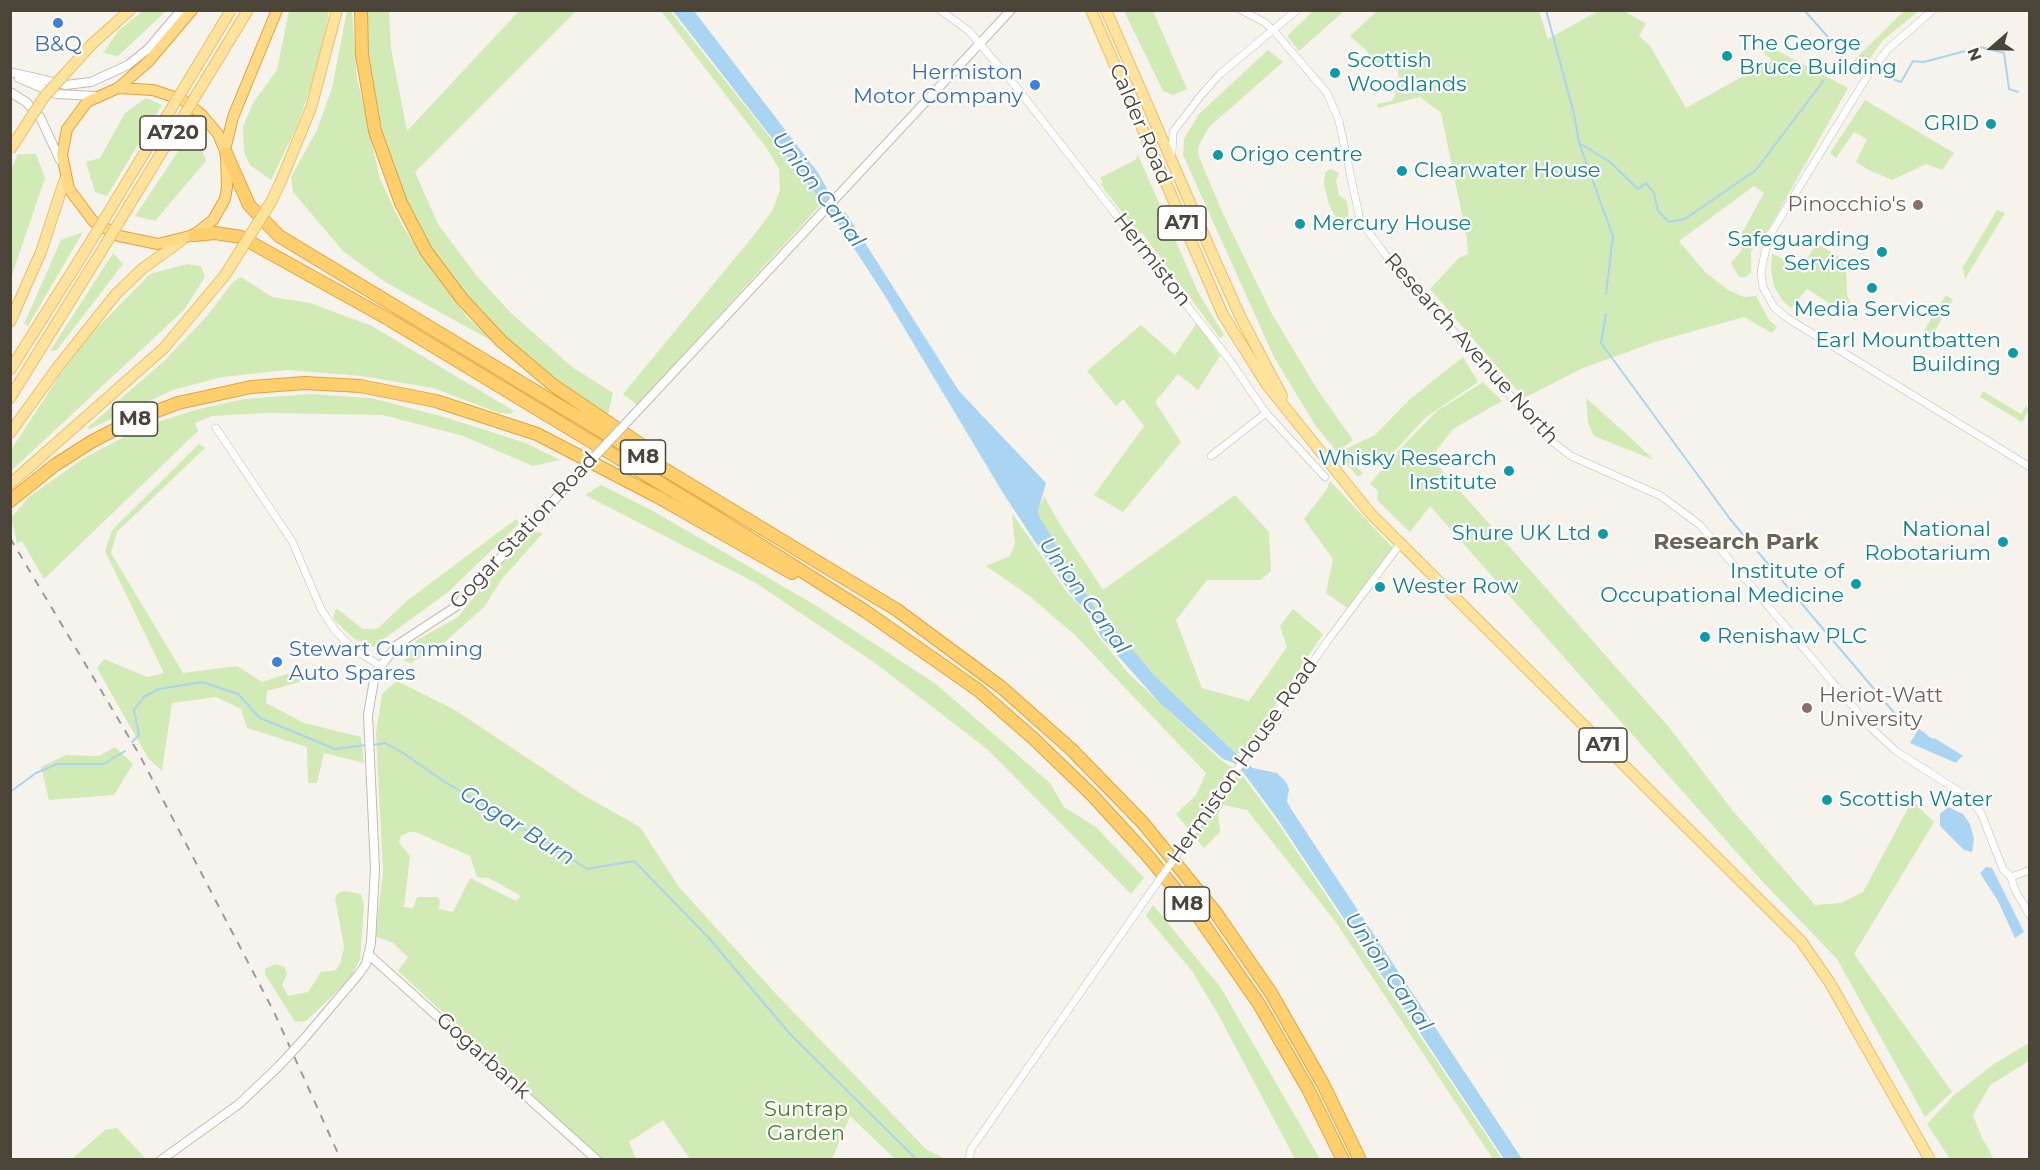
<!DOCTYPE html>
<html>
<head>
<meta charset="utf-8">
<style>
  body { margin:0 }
  #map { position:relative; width:2040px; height:1170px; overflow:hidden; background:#f6f3ec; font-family:Montserrat,sans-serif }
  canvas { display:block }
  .frame { position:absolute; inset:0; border:12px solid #4b4439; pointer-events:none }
  .north { position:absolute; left:1962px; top:18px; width:60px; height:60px; -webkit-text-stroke:4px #fff; paint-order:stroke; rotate:250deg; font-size:16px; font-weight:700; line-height:24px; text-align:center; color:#4b4439 }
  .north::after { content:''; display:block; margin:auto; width:21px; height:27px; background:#4b4439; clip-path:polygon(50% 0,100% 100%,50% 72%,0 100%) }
</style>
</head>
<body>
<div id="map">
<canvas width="2040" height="1170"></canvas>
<div class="frame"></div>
<div class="north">N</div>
</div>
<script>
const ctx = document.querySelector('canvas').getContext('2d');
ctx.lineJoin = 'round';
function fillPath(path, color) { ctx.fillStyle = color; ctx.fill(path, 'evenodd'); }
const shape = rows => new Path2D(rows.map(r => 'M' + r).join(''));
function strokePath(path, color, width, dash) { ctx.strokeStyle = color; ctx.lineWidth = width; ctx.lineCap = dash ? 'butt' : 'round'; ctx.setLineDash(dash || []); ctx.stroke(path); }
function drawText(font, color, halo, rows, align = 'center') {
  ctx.font = font + ' Montserrat,sans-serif'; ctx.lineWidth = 4.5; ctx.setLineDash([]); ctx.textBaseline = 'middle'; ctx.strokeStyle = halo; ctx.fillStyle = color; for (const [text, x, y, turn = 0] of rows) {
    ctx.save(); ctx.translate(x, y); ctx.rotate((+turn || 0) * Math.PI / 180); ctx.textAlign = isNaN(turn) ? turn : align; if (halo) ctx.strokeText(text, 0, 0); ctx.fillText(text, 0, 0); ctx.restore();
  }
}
const green = shape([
  [1378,10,1539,11,1548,39,1598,11,1624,11,1646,24,1639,36,1650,46,1686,108,1772,60,1757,47,1761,42,1848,88,1770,227,1751,251,1751,272,1746,277,1739,277,1731,263,1742,250,1737,242,1764,193,1754,186,1679,241,1705,272,1728,290,1744,297,1756,296,1769,320,1777,327,1772,333,1744,317,1655,342,1583,368,1524,398,1430,289,1459,258,1468,254,1467,239,1441,113,1420,97,1378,108,1377,104,1392,101,1396,94,1393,92,1394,87,1399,86,1398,69,1371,65,1367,51,1350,36],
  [143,11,166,11,118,56,103,53,119,30],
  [289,11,329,11,321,56,297,126,271,180,250,165,244,152,243,127,253,103,277,70],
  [347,11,352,11,357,78,380,179,402,225,436,276,467,317,494,342,385,282,343,251,293,192,291,177,317,130,332,88],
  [361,11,389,11,391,48,407,131,519,11,576,11,415,172,438,224,476,275,511,313,572,367,613,393,606,423,553,385,442,274,381,151],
  [661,11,670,11,822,203,637,405,623,394,754,235,772,211,780,190,779,169,768,150],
  [1124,11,1153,11,1187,89,1173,95,1163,91],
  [1313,11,1344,11,1299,51,1287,36],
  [1904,11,1919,11,1883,40,1861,71,1855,74,1849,69,1848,66],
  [1268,50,1283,62,1209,127,1198,147,1199,157,1224,216,1272,314,1317,389,1353,440,1337,452,1315,425,1274,357,1183,155,1184,139,1199,114],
  [146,98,162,105,107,196,95,192,86,162,100,158,125,113],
  [1865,100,1954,153,1942,170,1926,164,1892,180,1869,170,1856,162,1867,139,1854,132,1836,158,1830,153],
  [195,126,206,161,155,221,135,216],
  [18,154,36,154,45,178,11,278,11,170],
  [1138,155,1198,292,1224,335,1220,338,1142,233,1139,234,1100,184,1103,183,1100,178,1135,160],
  [1331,169,1339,173,1336,181,1339,195,1347,201,1349,221,1345,225,1340,225,1329,205,1324,185,1325,172],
  [1997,210,2005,213,1965,279,1963,267],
  [83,232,28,326,24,324,61,240],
  [1817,243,1846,262,1847,294,1857,321,1807,289,1791,308,1782,300,1774,286,1771,269,1772,253,1800,269],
  [113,253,123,264,57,350,50,351],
  [187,264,201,266,205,277,184,310,11,471,11,450,59,376,90,335,150,274],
  [241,277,272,297,310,303,372,326,514,411,511,414,499,413,433,388,361,376,288,370,222,377,173,390,90,429,87,428,164,361,207,316,232,283],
  [1946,295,1953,300,1924,349,1917,342],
  [1197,323,1220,356,1198,390,1178,374,1155,402,1181,442,1123,512,1094,495,1144,426,1123,399,1116,406,1087,371,1141,325,1175,355],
  [1463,357,1478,382,1426,417,1381,466,1379,466,1367,455,1355,466,1363,473,1358,477,1337,453,1375,435,1410,399],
  [1483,382,1502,401,1453,429,1433,455,1438,466,1668,726,1733,811,1815,905,1841,903,1863,892,1912,801,1934,822,1854,954,1952,1092,1925,1117,1837,959,1761,880,1430,506,1410,532,1377,500,1378,491,1370,484,1394,455,1437,411],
  [1983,391,2021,414,2026,406,2029,410,2022,422,1980,397],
  [310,394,371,398,444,417,526,443,560,460,533,466,463,436,383,415,266,413,212,416,195,423,198,431,44,579,22,541,17,543,11,518,29,497,84,458,145,426,195,410,244,399],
  [1586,398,1632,439,1654,460,1594,436,1588,423],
  [199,444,205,448,117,532,111,553,183,673,237,666,262,682,296,671,300,682,267,691,266,703,304,723,361,737,364,763,324,753,317,783,308,783,307,747,247,728,241,709,216,697,172,703,162,771,148,758,97,668,104,659,147,677,164,673,105,551,112,530],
  [1330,481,1393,548,1347,608,1326,593,1333,559,1304,519,1327,489],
  [601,485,653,511,815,605,936,684,1050,783,1064,807,1096,827,1144,878,1131,894,987,749,875,663,756,583,585,495],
  [1235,495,1269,532,1271,571,1261,580,1207,580,1176,620,1202,688,1249,701,1287,647,1280,626,1293,609,1323,634,1245,750,1237,754,1155,676,1101,612,1096,610,1043,526,1038,511,1044,496,1059,523,1103,590],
  [1012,513,1066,591,1087,614,1095,632,1129,674,1222,761,1240,772,1279,825,1502,1159,1493,1159,1335,921,1247,810,1224,805,1218,813,1220,832,1204,848,1176,814,1196,795,1206,773,1075,635,1028,595,986,566,1010,556,1015,544],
  [516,519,520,523,448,592,373,647,353,638,333,619,336,608,363,629,377,629,408,600],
  [534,532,543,533,502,579,484,607,447,640,411,663,404,661,417,640,458,617,494,572],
  [397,681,455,710,583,795,640,827,679,887,777,995,927,1150,946,1159,895,1159,850,1116,832,1159,690,1159,663,1120,629,1142,636,1159,601,1159,398,971,408,957,393,943,375,936,383,872,376,733,382,694],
  [409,832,416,832,470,856,477,877,489,878,521,896,516,901,470,878,453,912,439,909,440,901,438,897,417,897,413,908,404,907,410,856,399,843,401,836],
  [115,747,133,764,114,795,49,800,41,767,66,755,99,756],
  [344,891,361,894,364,907,360,960,349,980,306,1021,295,1022,265,974,265,969,275,964,285,967,287,974,282,985,288,996,308,992,321,972,336,970,341,961,344,947,335,898,338,893],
  [1153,905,1221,988,1320,1159,1295,1159,1219,1016,1192,971,1146,916],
  [2029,1043,2029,1061,1990,1085,1973,1115,1982,1138,1994,1159,1950,1159,1927,1124,1954,1095,1994,1064],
  [117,1128,146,1159,72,1159,105,1130]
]);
const water = shape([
  [673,11,694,11,819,174,833,200,848,216,959,391,1046,483,1038,511,1040,518,1096,610,1101,612,1155,676,1244,761,1253,768,1277,773,1286,782,1289,789,1287,801,1291,809,1522,1159,1504,1159,1279,821,1243,772,1234,763,1223,759,1160,703,1101,637,1086,609,1078,603,1051,566,1003,493,885,296,835,219],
  [1918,730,1962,756,1956,763,1910,743],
  [1948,807,1963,814,1970,824,1974,839,1972,852,1964,850,1940,826,1940,814],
  [1986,867,1992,868,2024,932,2015,938,1998,901,1980,873]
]);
const stream = shape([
  [1546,10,1574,114,1579,143,1610,162,1638,189,1646,183,1654,193,1658,211,1669,222,1685,219,1756,170,1824,80],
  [1804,10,1843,54,1838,60],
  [1895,80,1901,82,1913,61,1924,62,1980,47,2004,53,2009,89,2018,92],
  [1579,143,1613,236,1606,294],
  [1606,314,1601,343,1730,519,1896,715,1926,735],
  [1934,739,1962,756],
  [132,742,139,735,134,710,144,697,159,689,202,682,238,694,260,718,335,749,366,745],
  [372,745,385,743,403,753,445,782,543,840,587,869,634,861,708,937,790,1034,917,1160],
  [10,792,36,773,57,764,104,764,125,751]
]);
const minor = shape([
  [940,10,969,31,1017,88,1228,358,1266,413,1325,477],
  [1241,10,1264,22,1274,31,1327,93,1339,121,1360,220,1384,253,1549,439,1571,456,1661,496,1700,525,1870,727,1896,751,1969,798,1981,813,2003,869,2011,877,2014,888,2030,916],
  [1933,10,1888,49,1868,75,1768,238,1761,272,1763,287,1774,307,1787,318,2030,467],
  [1172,152,1173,132,1202,94,1220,74,1297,10],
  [216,428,292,541,321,609,334,629,353,649,381,666],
  [1211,456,1266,413],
  [1200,822,1329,639,1400,544],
  [2011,877,2030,870],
  [969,1160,971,1149,1143,903]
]);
const tertiary = shape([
  [10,72,66,85,91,82,128,65,148,49,181,10],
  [19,78,56,94,95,96],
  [10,92,26,102,40,117,60,160],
  [642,406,1011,10],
  [368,954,597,1160],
  [303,1040,359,974,366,964,371,943,375,869,368,715,374,680,381,666,397,645,455,607,569,484],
  [161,1160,239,1104,279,1066]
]);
const primary = shape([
  [1091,10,1223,315,1267,385,1370,513,1801,941,1830,983,1930,1160],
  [1106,10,1214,258,1240,316,1282,396],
  [92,44,130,10],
  [281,181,311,108,337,10],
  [10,322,41,252,65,179],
  [10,370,85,251],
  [10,398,99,255],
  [10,433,57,368,116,294,142,269,182,240],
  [10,484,164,348,225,275]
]);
const trunk = shape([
  [118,88,153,90,183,100,202,115,218,134,226,153,227,187,225,199,213,220,194,235,158,244,119,236,93,221,69,189,62,155,67,129,87,102,118,88],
  [118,88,148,62,192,10],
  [225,150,233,117,277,10]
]);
const motorway = shape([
  [361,10,362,55,375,131,401,203,426,251,462,299,501,341,553,385,656,455],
  [226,153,249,205,279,236,897,610,1001,687,1071,749,1143,823,1216,913,1271,993,1323,1084,1360,1160],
  [194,235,215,233,241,237,390,320,716,517,865,611,978,690,1034,739,1092,795,1147,855,1200,919,1259,1004,1308,1089,1343,1160],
  [10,501,55,465,91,442,133,420,178,403,251,387,305,383,360,386,436,401,537,434,656,496,792,573]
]);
const rail = shape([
  [10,538,139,754,274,1012,341,1160]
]);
const minorBridge = shape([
  [1143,903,1200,822]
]);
const tertiaryBridge = shape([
  [569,484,642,406],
  [279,1066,303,1040]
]);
const primaryBridge = shape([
  [10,150,44,97,92,44],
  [85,251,231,10],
  [99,255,248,10],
  [225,275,271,202,281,181]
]);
const markers = [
  [58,23,6,"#3f7fe0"],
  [1727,56,6,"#0f9aa8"],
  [1335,73,6,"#0f9aa8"],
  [1035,85,6,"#3f7fe0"],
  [1991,124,6,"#0f9aa8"],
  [1218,155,6,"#0f9aa8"],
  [1402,171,6,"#0f9aa8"],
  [1918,205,6,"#8d6e63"],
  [1300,224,6,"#0f9aa8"],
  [1882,252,6,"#0f9aa8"],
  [1872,288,6,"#0f9aa8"],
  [2013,353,6,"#0f9aa8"],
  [1509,471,6,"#0f9aa8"],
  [1603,534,6,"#0f9aa8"],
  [2003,542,6,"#0f9aa8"],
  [1856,584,6,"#0f9aa8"],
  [1380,587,6,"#0f9aa8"],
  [1705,637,6,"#0f9aa8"],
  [277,662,6,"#3f7fe0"],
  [1807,708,6,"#8d6e63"],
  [1827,800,6,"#0f9aa8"]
];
const shields = [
  [173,133,66],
  [1182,223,48],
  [135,419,45],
  [643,457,45],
  [1603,745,48],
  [1187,904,45]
];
const shieldNames = [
  ["A720",173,133],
  ["A71",1182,223],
  ["M8",135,419],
  ["M8",643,457],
  ["A71",1603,745],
  ["M8",1187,904]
];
const cultureNames = [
  ["The George",1739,44],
  ["Bruce Building",1739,68],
  ["Scottish",1347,61],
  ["Woodlands",1347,85],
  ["GRID",1979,124,"right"],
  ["Origo centre",1230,155],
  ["Clearwater House",1414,171],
  ["Mercury House",1312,224],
  ["Safeguarding",1870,240,"right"],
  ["Services",1870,264,"right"],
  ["Media Services",1872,310,"center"],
  ["Earl Mountbatten",2001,341,"right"],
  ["Building",2001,365,"right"],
  ["Whisky Research",1497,459,"right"],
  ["Institute",1497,483,"right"],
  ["National",1991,530,"right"],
  ["Robotarium",1991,554,"right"],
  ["Shure UK Ltd",1591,534,"right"],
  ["Institute of",1844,572,"right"],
  ["Occupational Medicine",1844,596,"right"],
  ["Wester Row",1392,587],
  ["Renishaw PLC",1717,637],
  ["Scottish Water",1839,800]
];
const shopNames = [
  ["B&Q",58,45],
  ["Hermiston",1023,73,"right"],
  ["Motor Company",1023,97,"right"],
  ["Stewart Cumming",289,650,"left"],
  ["Auto Spares",289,674,"left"]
];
const streetNames = [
  ["Calder Road",1140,124,67],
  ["Hermiston",1152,260,52],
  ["Research Avenue North",1471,349,48],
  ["Gogar Station Road",524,531,-47],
  ["Hermiston House Road",1243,761,-55],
  ["Gogarbank",483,1056,42]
];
const educationNames = [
  ["Pinocchio's",1906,205],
  ["Heriot-Watt",1819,696,"left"],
  ["University",1819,720,"left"]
];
const parkNames = [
  ["Suntrap",806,1110],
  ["Garden",806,1134]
];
const waterNames = [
  ["Union Canal",818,190,53],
  ["Union Canal",1084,596,54],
  ["Gogar Burn",517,826,32],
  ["Union Canal",1388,972,56]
];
const neighbourhoodNames = [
  ["Research Park",1736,543]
];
fillPath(green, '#d2eab5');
fillPath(water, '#a9d4f2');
strokePath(stream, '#a9d4f2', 2);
strokePath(minor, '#c2bbae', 8);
strokePath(tertiary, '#c2bbae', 10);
strokePath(primary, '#e6c16a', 12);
strokePath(trunk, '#e0a43c', 12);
strokePath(motorway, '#e0a43c', 14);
strokePath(minor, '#fff', 7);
strokePath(tertiary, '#fff', 8);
strokePath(primary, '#ffe39c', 10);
strokePath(trunk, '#ffd985', 10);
strokePath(motorway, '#ffcf6e', 12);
strokePath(rail, '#9a9a9a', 2, [8, 8]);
strokePath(minorBridge, '#c2bbae', 8, []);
strokePath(tertiaryBridge, '#c2bbae', 10, []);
strokePath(primaryBridge, '#e6c16a', 12, []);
strokePath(minorBridge, '#fff', 7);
strokePath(tertiaryBridge, '#fff', 8);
strokePath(primaryBridge, '#ffe39c', 10);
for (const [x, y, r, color] of markers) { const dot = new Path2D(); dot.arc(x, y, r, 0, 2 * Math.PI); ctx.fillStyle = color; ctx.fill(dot); strokePath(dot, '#fff', 2); }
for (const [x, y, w] of shields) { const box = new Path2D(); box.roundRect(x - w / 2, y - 17, w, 34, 4.5); ctx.fillStyle = '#fff'; ctx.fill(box); strokePath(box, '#4b4439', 1.5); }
drawText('bold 20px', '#4b4439', null, shieldNames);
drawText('21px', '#0d838f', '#fff', cultureNames, 'left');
drawText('21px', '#366cbe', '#fff', shopNames);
drawText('21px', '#4b4439', '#fff', streetNames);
drawText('21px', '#785e54', '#fff', educationNames, 'right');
drawText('21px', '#4a7f2a', '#fff', parkNames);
drawText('italic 22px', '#2e7ab2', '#fff', waterNames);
drawText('bold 22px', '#6e6250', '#fff', neighbourhoodNames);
</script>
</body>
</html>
